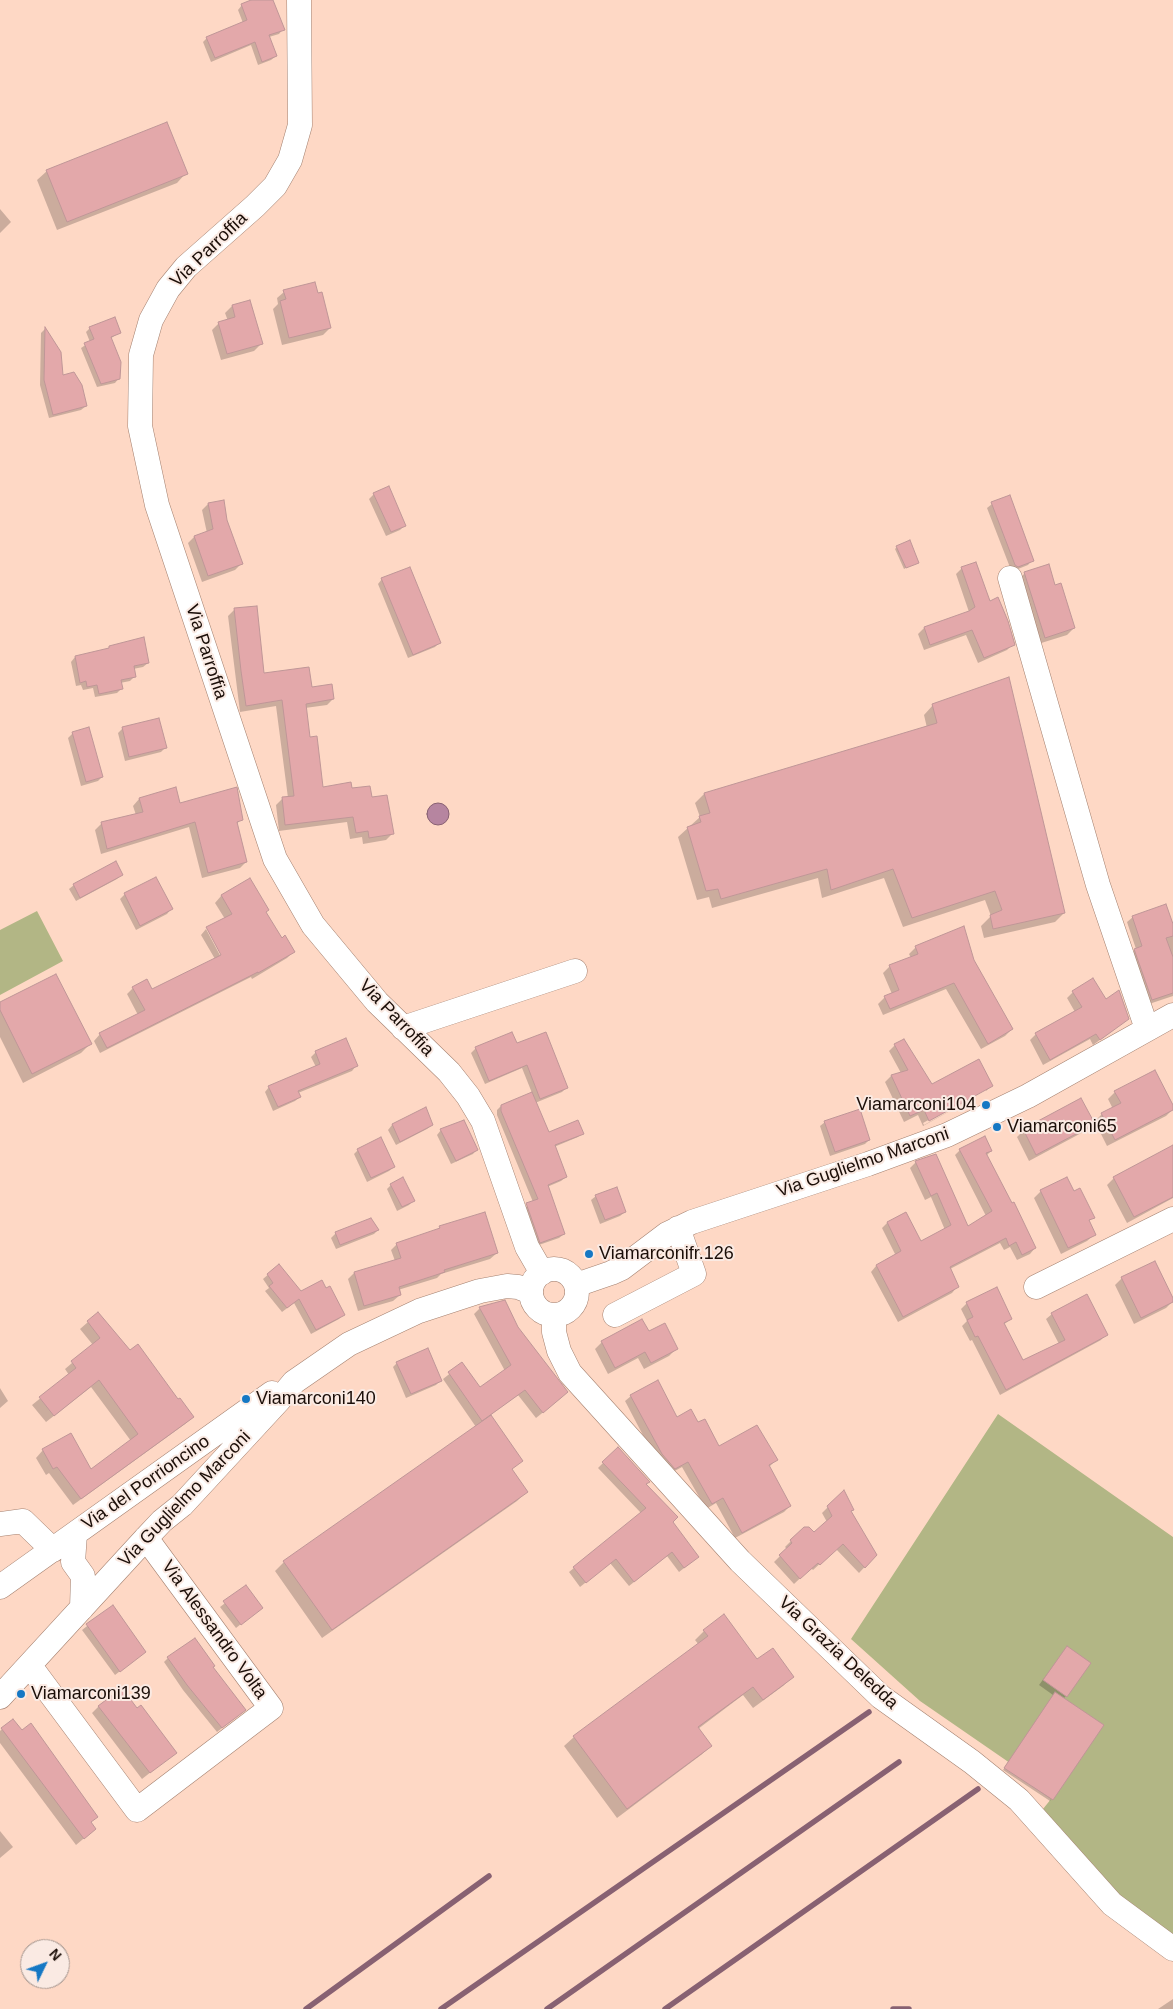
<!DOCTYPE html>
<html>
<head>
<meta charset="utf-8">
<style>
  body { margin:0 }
  #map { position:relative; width:1173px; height:2009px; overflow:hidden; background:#fed8c5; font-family:Arial,sans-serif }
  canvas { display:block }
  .north { position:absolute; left:20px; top:1939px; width:50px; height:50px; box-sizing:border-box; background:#faeae3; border:1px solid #a1928b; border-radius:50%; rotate:48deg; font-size:14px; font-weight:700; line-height:20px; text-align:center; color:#1b0e08 }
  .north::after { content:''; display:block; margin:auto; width:18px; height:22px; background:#1578c4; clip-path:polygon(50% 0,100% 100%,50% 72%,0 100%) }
</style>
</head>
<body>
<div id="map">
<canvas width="1173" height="2009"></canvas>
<div class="north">N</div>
</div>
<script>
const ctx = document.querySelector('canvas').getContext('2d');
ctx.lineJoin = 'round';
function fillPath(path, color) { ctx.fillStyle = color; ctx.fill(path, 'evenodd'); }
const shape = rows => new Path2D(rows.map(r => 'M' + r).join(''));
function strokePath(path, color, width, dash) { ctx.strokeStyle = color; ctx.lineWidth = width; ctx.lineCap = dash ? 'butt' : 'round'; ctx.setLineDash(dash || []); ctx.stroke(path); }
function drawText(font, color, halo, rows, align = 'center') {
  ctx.font = font + ' Arial,sans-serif'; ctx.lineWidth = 4; ctx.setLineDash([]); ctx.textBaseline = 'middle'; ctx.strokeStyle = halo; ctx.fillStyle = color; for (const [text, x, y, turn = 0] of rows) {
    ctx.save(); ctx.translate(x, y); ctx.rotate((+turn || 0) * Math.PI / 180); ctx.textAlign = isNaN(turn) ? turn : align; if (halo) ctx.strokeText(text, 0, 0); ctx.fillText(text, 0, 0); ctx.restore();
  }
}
const green = shape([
  [37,911,63,961,0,995,0,930],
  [998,1414,1173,1537,1173,1936,1129,1906,1043,1809,1051,1799,1032,1786,1036,1781,920,1701,851,1639]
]);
const water = shape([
  '427 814a11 11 0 1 1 22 0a11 11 0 1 1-22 0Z'
]);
const shadow = shape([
  [255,0,271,0,283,29,279,34,269,37,276,56,271,60,258,65,251,45,211,62,203,42,207,38,243,23,238,10,242,5],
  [47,171,186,173,177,183,57,230,37,180],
  [0,209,11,222,0,233],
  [284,292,317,295,330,328,323,335,282,345,273,309,278,304,277,298],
  [232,306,261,344,254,351,221,360,212,330,219,323,228,321,225,313],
  [90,328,120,332,110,339,119,378,115,383,97,387,81,348,90,342,86,332],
  [45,329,59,352,62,377,86,406,81,410,49,418,40,385,41,333],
  [374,494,405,525,400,530,386,536,369,499],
  [208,504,226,521,241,564,235,570,202,582,188,543,194,537,207,533,202,510],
  [992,504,1032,560,1028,565,1013,571,1011,570,987,508],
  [897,547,917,562,904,569,895,549],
  [962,568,989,602,1013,644,1007,650,978,663,966,635,924,650,918,634,924,628,969,612,956,574],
  [1025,573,1054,587,1074,628,1067,635,1038,644,1018,580],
  [382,579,439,643,435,647,408,658,378,584],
  [235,609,263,675,311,689,333,699,327,705,305,708,309,738,322,788,351,790,371,799,392,834,386,840,363,844,362,837,350,839,347,822,279,831,276,805,283,798,288,798,276,706,240,712,228,616],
  [110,647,148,663,143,667,133,669,134,677,130,681,120,683,122,688,117,693,95,697,93,688,83,690,81,685,76,686,71,662,75,657,106,650],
  [933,705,1064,913,1055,922,984,938,981,926,991,916,985,900,903,927,884,878,822,898,818,878,712,908,709,897,697,900,678,837,700,817,695,803,704,794,927,728,924,715],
  [123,728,165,748,161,752,125,761,118,733],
  [73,733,102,777,98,781,81,786,68,738],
  [175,789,180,804,241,819,236,825,246,862,240,868,202,878,189,827,101,854,95,830,102,823,136,815,133,806,139,799],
  [121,874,117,879,76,901,69,889,74,885],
  [156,879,171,909,167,914,136,930,120,899,125,894],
  [250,880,265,912,281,939,293,952,287,958,252,979,251,977,100,1053,94,1041,100,1034,138,1015,127,994,133,988,152,991,215,959,201,935,206,929,223,961,225,919,215,903,221,896],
  [1133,917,1173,928,1173,996,1146,1005,1129,956,1136,949,1127,922],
  [916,947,973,960,1012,1029,1005,1036,981,1049,946,989,883,1015,878,1004,885,997,892,994,883,973,890,966,911,958,909,954],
  [1073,992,1106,1001,1128,1019,1093,1045,1090,1039,1043,1065,1030,1040,1036,1034,1075,1012,1067,998],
  [0,1003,90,1044,81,1053,23,1083,0,1037],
  [516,1045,567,1087,562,1092,535,1103,548,1134,582,1133,578,1137,554,1147,566,1177,561,1181,547,1187,564,1234,559,1238,536,1246,523,1209,533,1202,497,1115,497,1110,501,1106,532,1093,522,1068,485,1084,471,1053,476,1048],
  [895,1045,931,1086,991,1086,986,1091,986,1088,923,1123,924,1125,986,1091,923,1126,918,1115,904,1122,885,1082,891,1076,901,1073,889,1051],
  [316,1052,356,1066,352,1071,298,1093,300,1097,295,1101,273,1111,265,1092,269,1087,316,1067,311,1057],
  [1115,1092,1173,1109,1166,1116,1107,1146,1095,1122,1087,1130,1029,1161,1017,1137,1024,1130,1093,1123,1102,1114,1113,1109,1108,1099],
  [425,1109,432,1125,427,1129,396,1145,388,1130,392,1125],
  [825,1122,869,1140,865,1144,830,1156,820,1126],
  [441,1130,477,1149,473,1154,451,1164,437,1135],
  [1173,1146,1173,1198,1127,1223,1107,1185,1114,1178],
  [358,1150,394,1167,389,1171,367,1182,354,1154],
  [960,1150,991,1151,986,1156,1035,1248,1030,1254,1017,1260,1010,1247,1004,1250,1000,1243,950,1269,957,1287,952,1293,898,1322,871,1272,876,1266,896,1256,882,1228,887,1223,906,1213,921,1243,945,1230,931,1197,925,1200,910,1168,916,1162,967,1228,986,1216,955,1155],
  [391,1185,413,1201,409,1205,397,1211,387,1189],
  [1041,1191,1093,1217,1088,1222,1094,1235,1087,1241,1061,1254,1034,1198],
  [596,1196,625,1212,620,1216,600,1224,591,1200],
  [440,1227,497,1253,490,1259,441,1274,437,1278,398,1290,400,1295,393,1301,358,1311,348,1279,354,1273,395,1261,391,1250,397,1244,436,1231],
  [378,1230,374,1234,336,1249,331,1238,336,1233],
  [278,1266,301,1293,343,1314,339,1319,311,1334,294,1303,282,1312,265,1291,269,1288,263,1279],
  [1122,1278,1173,1301,1166,1308,1134,1324,1115,1285],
  [997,1289,1011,1319,1003,1325,1022,1362,1059,1344,1046,1319,1052,1314,1106,1334,1101,1340,1000,1395,972,1340,970,1341,962,1326,967,1321,961,1309,967,1303],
  [480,1308,517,1328,561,1398,536,1418,518,1395,490,1415,522,1460,511,1470,526,1492,517,1501,322,1638,275,1571,284,1562,476,1427,443,1379,462,1364,480,1389,505,1371,474,1314],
  [88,1322,129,1352,193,1417,185,1424,73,1505,49,1473,46,1475,36,1458,43,1450,90,1471,131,1441,91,1387,46,1422,32,1405,69,1375,65,1369,93,1345,80,1329],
  [648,1333,676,1349,669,1356,644,1369,638,1358,608,1374,595,1349,602,1342],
  [397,1363,440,1381,436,1385,406,1398,393,1367],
  [0,1388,8,1401,0,1408],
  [631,1396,677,1418,719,1448,776,1460,769,1467,790,1506,784,1512,735,1538,716,1503,706,1509,682,1467,669,1474,656,1460,625,1401],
  [618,1448,648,1482,645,1485,671,1522,692,1562,679,1572,667,1556,629,1586,610,1563,580,1587,569,1572,641,1513,598,1468],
  [828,1507,853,1510,850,1512,876,1555,859,1573,836,1549,813,1570,811,1568,794,1584,774,1562,787,1549,785,1547,804,1528,814,1534,827,1522,822,1513],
  [246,1587,261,1608,236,1628,220,1607],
  [112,1607,145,1652,115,1675,82,1630],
  [704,1631,757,1661,792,1677,783,1686,753,1708,743,1695,698,1729,711,1746,701,1755,617,1818,564,1746,574,1737,699,1645,695,1640],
  [1067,1647,1066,1696,1063,1699,1102,1725,1050,1801,1003,1770,1053,1695,1039,1685],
  [168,1658,212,1667,240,1714,217,1732,183,1690,164,1662],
  [99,1706,137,1710,175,1753,142,1779,92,1713],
  [2,1729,95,1829,76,1845,0,1743,0,1731],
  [0,1831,13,1847,0,1858],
  [1173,1999,1173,2009,1158,2009]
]);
const stream = shape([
  [306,2009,489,1876],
  [441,2009,869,1712],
  [547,2009,899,1762],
  [665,2009,978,1789],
  [893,2009,909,2009]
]);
const building = shape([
  [251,0,273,0,285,30,269,35,277,56,262,62,255,42,215,58,206,37,247,20,241,4,251,0],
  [167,122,188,174,67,222,46,170,167,122],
  [315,282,318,293,322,292,331,328,289,338,280,301,286,299,283,290,315,282],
  [250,300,263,344,227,354,218,322,235,317,232,305,250,300],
  [115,317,121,333,111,337,121,362,120,379,101,384,84,343,94,339,89,327,115,317],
  [45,327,61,352,63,375,74,372,82,385,87,406,53,415,44,380,45,327],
  [389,486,406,526,391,532,373,493,389,486],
  [1010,495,1034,561,1018,567,1015,565,991,502,1010,495],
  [224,500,227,520,243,564,208,576,194,536,213,529,208,503,224,500],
  [910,540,919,563,906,568,896,546,910,540],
  [976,562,990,601,998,597,1008,621,1015,645,984,658,972,630,930,645,924,627,969,611,975,607,961,567,976,562],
  [1049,564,1055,585,1061,583,1075,628,1045,638,1024,572,1049,564],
  [410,567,441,643,413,655,381,578,410,567],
  [257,606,264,673,309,667,312,687,332,684,334,699,306,704,310,737,317,736,323,787,351,782,352,788,370,786,372,797,387,795,394,834,369,838,368,831,356,833,353,817,285,825,282,797,294,796,282,700,246,706,241,671,234,608,257,606],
  [144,637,149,663,134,666,136,677,121,680,123,689,99,694,97,685,87,687,86,681,80,683,75,656,109,648,109,646,144,637],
  [1009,677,1065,913,993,929,990,915,1002,910,995,891,912,918,893,869,831,890,827,869,721,899,718,889,706,891,687,827,701,822,699,816,710,813,704,793,937,723,932,704,1009,677],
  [159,718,167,748,129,757,122,727,159,718],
  [89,727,103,777,86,782,72,732,89,727],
  [176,787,180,803,237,787,243,820,237,822,247,862,208,873,195,822,107,849,101,822,143,812,139,798,176,787],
  [116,861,123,875,80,898,73,884,116,861],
  [156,877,173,909,140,926,124,893,156,877],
  [250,878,269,910,266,912,282,938,285,935,295,952,258,973,258,972,107,1048,99,1033,145,1010,132,987,147,979,152,989,221,955,206,927,232,914,221,895,250,878],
  [1166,904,1173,924,1173,936,1166,938,1173,957,1173,993,1152,1000,1134,949,1142,946,1132,916,1166,904],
  [964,926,974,960,1013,1029,988,1044,954,983,890,1009,884,996,899,990,889,965,918,954,915,946,964,926],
  [56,974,92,1044,32,1074,0,1010,0,1002,56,974],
  [1093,978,1106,999,1119,990,1129,1019,1100,1040,1096,1034,1050,1060,1035,1033,1082,1007,1072,991,1093,978],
  [512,1032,517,1043,546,1032,568,1088,540,1099,527,1065,489,1081,475,1047,512,1032],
  [346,1038,358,1066,298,1091,301,1097,278,1107,268,1086,320,1064,315,1051,346,1038],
  [904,1039,932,1084,979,1059,993,1086,929,1121,924,1110,910,1116,891,1075,908,1070,894,1044,904,1039],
  [1155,1070,1173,1105,1173,1110,1115,1140,1101,1113,1121,1103,1114,1091,1155,1070],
  [532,1092,549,1132,578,1120,584,1134,555,1145,567,1177,548,1185,565,1234,540,1243,526,1203,538,1199,501,1111,501,1105,532,1092],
  [1081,1098,1095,1124,1036,1155,1023,1129,1081,1098],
  [426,1107,433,1125,400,1142,392,1124,426,1107],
  [860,1109,870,1140,835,1152,824,1121,860,1109],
  [464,1120,478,1150,456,1161,440,1129,464,1120],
  [985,1136,992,1151,986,1153,1012,1203,1014,1202,1036,1248,1022,1255,1016,1242,1009,1246,1006,1238,950,1267,959,1287,903,1317,876,1265,901,1251,887,1222,906,1212,921,1241,951,1225,937,1193,931,1196,915,1161,936,1154,968,1226,992,1211,959,1149,985,1136],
  [381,1137,395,1167,371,1178,357,1149,381,1137],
  [1173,1145,1173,1197,1134,1217,1113,1177,1173,1145],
  [403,1177,415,1201,402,1207,390,1184,403,1177],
  [1067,1177,1074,1191,1080,1188,1095,1218,1089,1220,1096,1235,1068,1248,1040,1190,1067,1177],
  [617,1187,626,1212,605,1220,595,1195,617,1187],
  [485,1212,498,1253,444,1270,445,1272,399,1287,401,1295,364,1306,354,1272,401,1258,396,1243,440,1228,439,1226,485,1212],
  [371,1218,379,1230,340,1245,335,1232,371,1218],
  [1155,1261,1173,1298,1173,1302,1141,1318,1121,1277,1155,1261],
  [279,1264,301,1291,322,1280,326,1288,330,1286,345,1315,316,1330,299,1299,287,1308,269,1286,273,1283,267,1274,279,1264],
  [997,1287,1012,1319,1004,1323,1023,1360,1065,1340,1051,1313,1087,1294,1108,1335,1006,1390,978,1336,975,1337,967,1320,973,1317,966,1302,997,1287],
  [505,1300,518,1327,568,1392,543,1413,525,1390,482,1421,448,1372,462,1362,480,1387,511,1365,479,1307,505,1300],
  [98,1312,130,1350,138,1344,178,1399,180,1398,194,1417,81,1499,57,1467,53,1469,42,1449,71,1433,91,1469,138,1434,99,1380,54,1416,39,1397,76,1368,71,1361,100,1338,87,1321,98,1312],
  [642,1319,649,1331,665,1323,678,1349,651,1363,645,1352,615,1368,601,1341,642,1319],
  [428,1348,442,1381,411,1394,396,1362,428,1348],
  [658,1380,677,1417,691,1409,698,1422,705,1419,719,1446,757,1425,778,1460,769,1465,791,1506,742,1533,723,1498,712,1504,688,1462,675,1469,662,1454,630,1395,658,1380],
  [491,1415,523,1461,512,1469,528,1492,332,1630,283,1561,491,1415],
  [618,1447,650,1482,646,1484,678,1517,673,1522,699,1557,684,1568,672,1552,634,1582,616,1559,586,1583,573,1567,646,1508,602,1462,618,1447],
  [844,1490,854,1510,851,1511,877,1555,865,1568,843,1544,820,1565,818,1563,800,1579,779,1555,792,1543,790,1540,804,1527,809,1527,814,1532,832,1516,827,1506,844,1490],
  [246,1585,263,1608,241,1625,223,1601,246,1585],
  [113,1605,146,1652,120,1672,86,1624,113,1605],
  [724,1614,757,1659,773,1648,794,1677,763,1700,753,1687,698,1727,712,1746,627,1809,573,1736,708,1636,703,1630,724,1614],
  [195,1638,215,1666,213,1667,246,1710,222,1728,187,1685,167,1657,195,1638],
  [1067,1646,1091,1663,1067,1697,1043,1680,1067,1646],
  [122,1688,137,1708,141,1705,177,1753,150,1773,98,1706,122,1688],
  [1055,1692,1104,1725,1053,1800,1004,1768,1055,1692],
  [13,1719,22,1730,31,1723,98,1817,91,1822,96,1829,84,1839,1,1728,13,1719]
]);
const minor = shape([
  [299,0,300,125,290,160,275,186,255,206,186,267,168,289,151,320,141,355,140,426,157,505,275,859,313,925,377,1002,449,1072,468,1096,483,1121,527,1247,542,1273],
  [1010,578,1098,885,1147,1029],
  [403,1028,575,971],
  '531 1292a23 23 0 1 1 46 0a23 23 0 1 1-46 0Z',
  [576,1285,611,1273,622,1268,667,1234,692,1222,868,1164,947,1135,1028,1096,1173,1015],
  [1036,1287,1173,1219],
  [615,1315,694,1274,678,1228],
  [554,1316,554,1332,559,1351,570,1373,740,1561,881,1697,972,1762,1019,1800,1112,1904,1173,1949],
  [0,1524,23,1521,53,1550],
  [75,1534,73,1562,83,1576,82,1608],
  [0,1587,272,1393],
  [30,1666,137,1810,271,1708,146,1538],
  [0,1697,146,1538,162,1521,182,1505,279,1400,294,1382,349,1344,419,1311,480,1291,507,1286,518,1287,531,1292]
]);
const markers = [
  [986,1105,5,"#1578c4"],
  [997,1127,5,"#1578c4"],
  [589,1254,5,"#1578c4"],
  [246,1399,5,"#1578c4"],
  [21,1694,5,"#1578c4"]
];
const streetNames = [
  ["Via Parroffia",209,250,-44],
  ["Via Parroffia",206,652,72],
  ["Via Parroffia",396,1018,46],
  ["Via Guglielmo Marconi",863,1163,-19],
  ["Via del Porrioncino",146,1483,-35],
  ["Via Guglielmo Marconi",185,1499,-46],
  ["Via Alessandro Volta",214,1630,54],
  ["Via Grazia Deledda",838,1653,43]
];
const poiNames = [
  ["Viamarconi104",976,1105,"right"],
  ["Viamarconi65",1007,1127],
  ["Viamarconifr.126",599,1254],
  ["Viamarconi140",256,1399],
  ["Viamarconi139",31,1694]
];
fillPath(green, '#b2b685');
fillPath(water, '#b685a0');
strokePath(water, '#886172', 1);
fillPath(shadow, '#0003');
strokePath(stream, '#886172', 5.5);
fillPath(building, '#e3a8aa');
strokePath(building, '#bf9697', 1);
strokePath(minor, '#a48170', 25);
strokePath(minor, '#fff', 24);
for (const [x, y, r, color] of markers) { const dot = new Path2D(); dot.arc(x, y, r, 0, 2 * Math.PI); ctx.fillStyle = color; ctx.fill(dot); strokePath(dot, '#faeae3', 2); }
drawText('18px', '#1b0e08', '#faeae3', streetNames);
drawText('18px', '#1b0e08', '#faeae3', poiNames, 'left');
</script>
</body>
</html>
